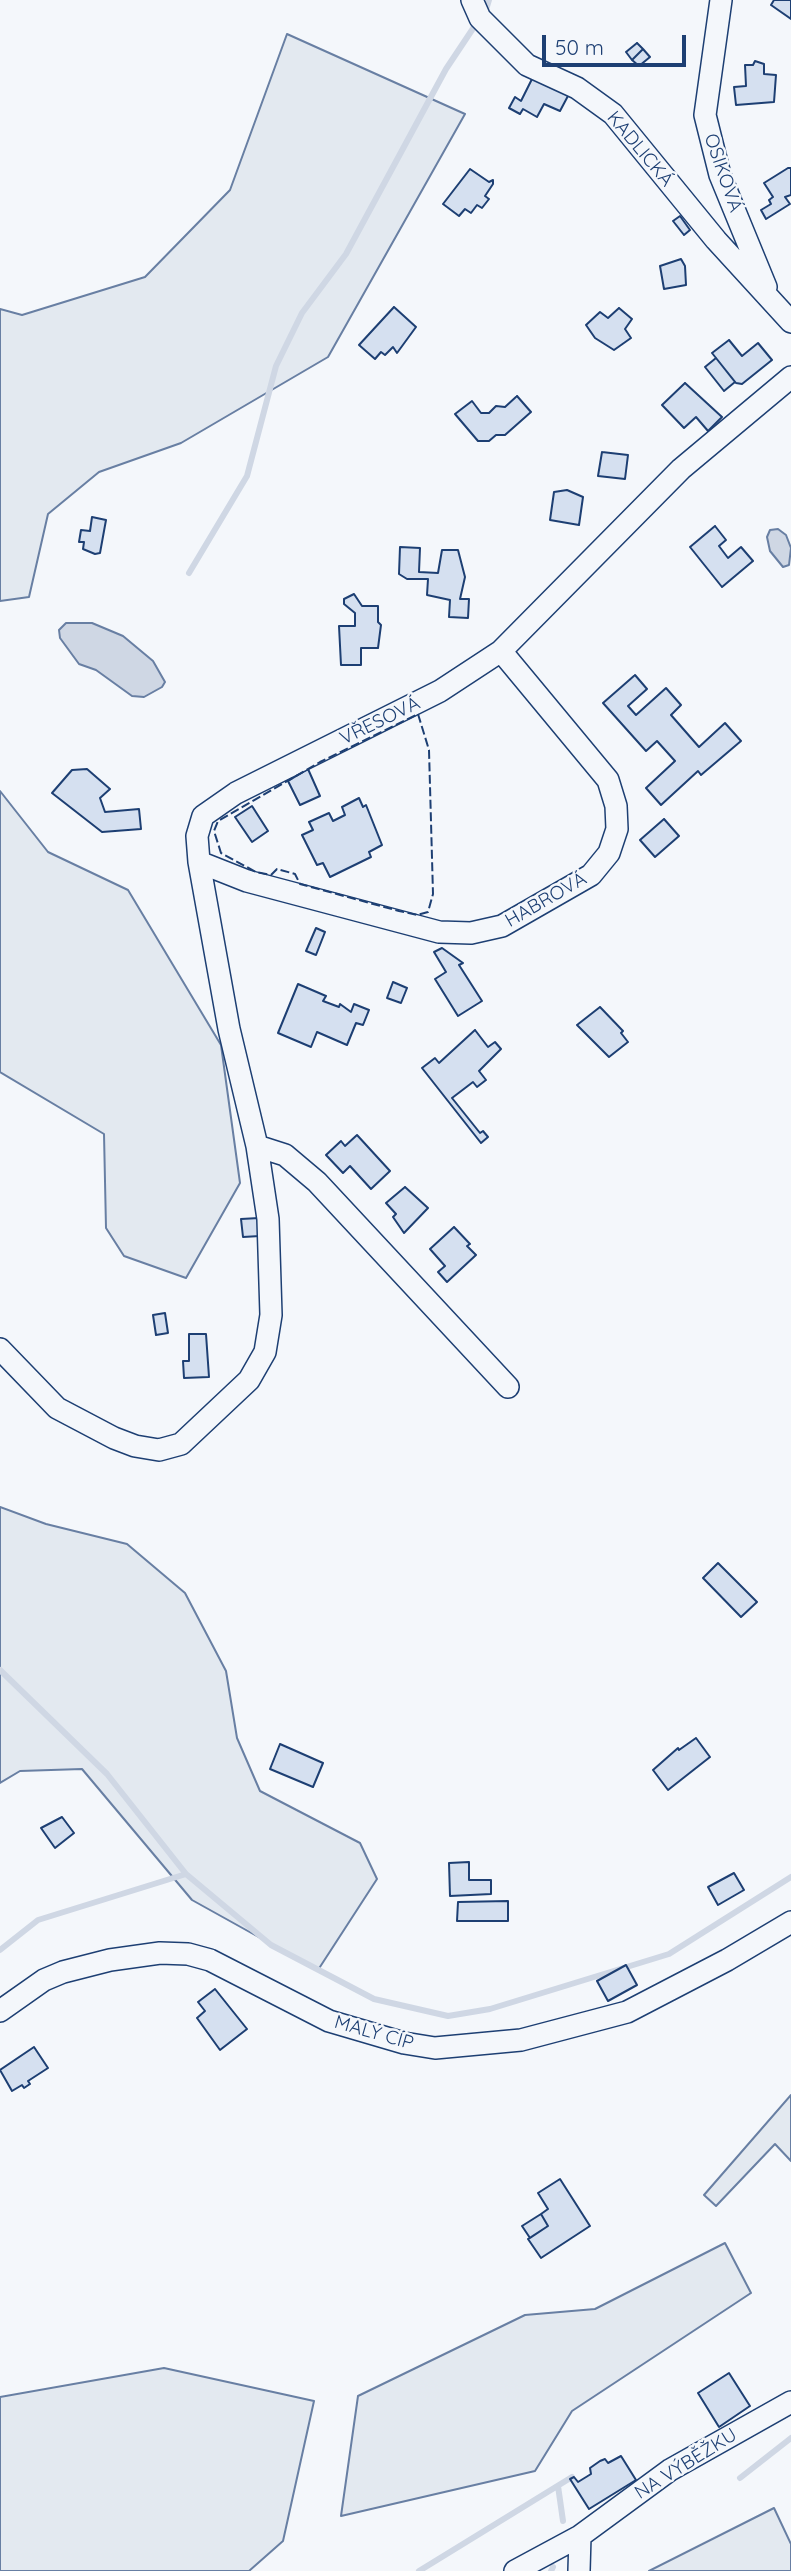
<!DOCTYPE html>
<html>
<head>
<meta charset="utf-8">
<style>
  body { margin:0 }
  #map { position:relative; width:791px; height:2571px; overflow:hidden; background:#f4f7fb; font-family:Quicksand,sans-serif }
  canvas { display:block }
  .scale { position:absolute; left:542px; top:35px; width:144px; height:32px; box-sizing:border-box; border:4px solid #1d3f73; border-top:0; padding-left:9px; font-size:21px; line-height:24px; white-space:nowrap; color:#1d3f73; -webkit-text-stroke:5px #f4f7fb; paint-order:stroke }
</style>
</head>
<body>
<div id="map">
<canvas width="791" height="2571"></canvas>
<div class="scale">50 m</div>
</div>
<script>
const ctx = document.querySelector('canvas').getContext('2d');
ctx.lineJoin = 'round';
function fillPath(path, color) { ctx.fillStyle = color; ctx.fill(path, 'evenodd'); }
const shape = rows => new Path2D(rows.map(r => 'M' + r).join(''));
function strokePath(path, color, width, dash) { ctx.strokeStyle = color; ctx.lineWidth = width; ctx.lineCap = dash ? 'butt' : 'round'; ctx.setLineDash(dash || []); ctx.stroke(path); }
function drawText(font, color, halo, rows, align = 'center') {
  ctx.font = font + ' Quicksand,sans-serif'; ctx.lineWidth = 5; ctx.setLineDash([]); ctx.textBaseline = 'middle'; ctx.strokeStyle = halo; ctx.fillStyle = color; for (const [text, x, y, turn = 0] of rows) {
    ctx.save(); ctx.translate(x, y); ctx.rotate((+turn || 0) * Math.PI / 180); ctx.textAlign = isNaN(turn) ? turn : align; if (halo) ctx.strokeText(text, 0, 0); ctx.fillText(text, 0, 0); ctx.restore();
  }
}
const green = shape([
  [287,34,465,114,328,357,181,443,99,472,48,514,29,597,0,601,0,309,22,315,145,277,230,190,287,34],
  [0,791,48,852,128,890,221,1045,240,1183,186,1278,124,1256,106,1228,104,1134,0,1072,0,791],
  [0,1507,46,1524,127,1544,185,1593,226,1671,237,1738,260,1791,360,1843,377,1879,318,1970,192,1900,82,1769,20,1771,0,1783,0,1507],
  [791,2095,791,2161,775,2144,716,2206,704,2195,791,2095],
  [725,2243,751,2293,572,2411,535,2471,341,2516,358,2396,525,2315,595,2309,725,2243],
  [164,2368,314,2401,283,2541,249,2571,0,2571,0,2397,164,2368],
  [774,2508,791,2544,791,2571,649,2571,774,2508]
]);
const water = shape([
  [778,529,786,535,791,548,789,565,783,567,770,551,767,537,770,530,778,529],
  [66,623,92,623,123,636,153,661,165,682,162,687,144,697,132,696,96,670,79,664,60,638,59,630,66,623]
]);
const stream = shape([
  [486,10,489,0],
  [189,573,247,476,276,366,302,313,346,254,446,69,474,27],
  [0,1670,107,1774,186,1874,271,1945,374,1999,448,2016,490,2009,669,1954,791,1877],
  [0,1950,38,1920,186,1874],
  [740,2478,791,2438],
  [558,2486,563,2521],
  [419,2571,572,2477],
  [551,2571,553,2567]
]);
const building = shape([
  [774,0,791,0,791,19,771,5,774,0],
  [637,43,643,49,632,60,626,52,637,43],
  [643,49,650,57,639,66,632,60,643,49],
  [755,61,764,64,764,74,776,75,774,102,736,105,734,87,746,86,745,65,753,65,755,61],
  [533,77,569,94,560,111,544,104,537,117,523,109,520,114,509,108,515,97,521,101,533,77],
  [788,168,791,168,791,195,785,197,790,204,766,219,761,210,771,204,769,200,773,197,764,183,788,168],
  [470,169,489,182,493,180,493,184,485,196,489,199,482,208,477,205,471,213,465,209,459,216,443,204,470,169],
  [680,216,690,230,684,235,673,221,680,216],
  [681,259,685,266,686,285,664,289,660,266,681,259],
  [394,307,416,327,397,353,393,347,385,355,381,352,375,359,359,345,394,307],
  [619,308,632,319,625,329,631,338,614,350,595,338,586,325,600,312,608,318,619,308],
  [729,340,742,356,758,343,772,360,742,384,736,383,712,353,729,340],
  [716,358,735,382,724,391,705,367,716,358],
  [685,383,722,417,708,431,696,417,684,428,662,405,685,383],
  [517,396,531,412,505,435,496,435,489,441,478,441,455,414,472,401,481,413,489,413,496,406,505,407,517,396],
  [602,452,628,455,625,479,598,476,602,452],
  [567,490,583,497,579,525,550,520,554,492,567,490],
  [92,517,106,520,100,553,95,554,83,549,84,542,79,542,81,530,90,531,92,517],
  [715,526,726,540,719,546,728,558,741,547,753,561,722,587,690,547,715,526],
  [400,547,420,548,419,572,438,573,442,550,458,550,465,577,460,599,469,599,468,618,449,617,450,600,427,595,428,579,407,579,399,574,400,547],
  [354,594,362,606,378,606,378,622,381,625,378,648,361,648,361,665,341,665,339,626,355,626,355,613,344,604,344,599,354,594],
  [635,675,647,689,628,706,636,715,666,688,681,705,671,715,699,747,725,723,741,741,701,775,698,771,661,805,646,788,675,761,657,741,646,751,603,703,635,675],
  [87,769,110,789,100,798,105,812,139,809,141,829,102,832,52,793,72,770,87,769],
  [308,769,320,796,300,805,288,781,308,769],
  [359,798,363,807,366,805,382,845,369,852,371,857,330,877,323,863,317,865,302,835,313,830,309,822,329,813,333,821,345,815,342,807,359,798],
  [252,806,268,831,252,842,235,817,252,806],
  [664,819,679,836,655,857,640,840,664,819],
  [316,928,325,932,316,955,306,951,316,928],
  [442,948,463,963,459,965,482,1001,458,1016,435,979,446,972,434,952,442,948],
  [393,982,407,988,401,1003,387,998,393,982],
  [298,984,326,996,323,1001,339,1007,340,1004,351,1012,354,1004,369,1010,363,1025,356,1023,347,1045,317,1032,311,1047,278,1033,298,984],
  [600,1007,623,1031,621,1033,628,1042,609,1057,577,1025,600,1007],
  [475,1030,488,1047,495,1042,501,1049,479,1071,486,1080,477,1087,473,1082,452,1098,480,1133,483,1131,488,1137,481,1143,422,1068,435,1058,439,1063,475,1030],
  [357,1135,390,1171,371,1189,350,1166,343,1173,326,1155,341,1141,345,1146,357,1135],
  [405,1187,428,1208,404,1233,393,1217,396,1214,386,1203,405,1187],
  [259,1218,260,1236,243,1237,241,1219,259,1218],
  [454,1227,470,1244,467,1246,476,1255,447,1282,438,1272,445,1266,430,1249,454,1227],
  [165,1313,168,1333,156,1335,153,1315,165,1313],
  [189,1334,206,1334,209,1377,184,1378,183,1361,189,1361,189,1334],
  [718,1563,757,1602,741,1617,703,1578,718,1563],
  [696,1738,710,1757,668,1790,653,1770,678,1748,679,1750,696,1738],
  [280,1744,323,1763,313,1787,270,1769,280,1744],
  [62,1817,74,1833,55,1848,41,1828,62,1817],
  [469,1862,469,1880,491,1880,491,1894,450,1896,449,1863,469,1862],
  [734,1873,744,1890,718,1905,708,1887,734,1873],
  [508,1901,508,1921,457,1921,458,1902,508,1901],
  [626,1965,637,1985,608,2001,597,1981,626,1965],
  [215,1989,247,2029,220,2050,197,2018,205,2011,198,2002,215,1989],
  [34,2047,48,2068,28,2081,30,2084,24,2088,22,2085,12,2091,0,2070,34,2047],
  [560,2179,590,2226,541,2258,528,2239,548,2226,541,2214,548,2209,538,2193,560,2179],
  [541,2214,548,2226,530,2238,522,2226,541,2214],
  [729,2373,750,2406,719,2427,698,2393,729,2373],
  [621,2456,636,2480,589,2509,570,2479,574,2477,578,2482,591,2474,590,2468,600,2461,605,2459,608,2463,621,2456]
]);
const minor = shape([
  [472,0,480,18,527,65,577,88,613,114,716,240,791,322],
  [721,0,705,115,720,175,766,287],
  [199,862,247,881,439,932,471,933,502,926,591,875,609,853,617,829,616,806,608,780,501,651],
  [257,1146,285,1155,317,1182,508,1387],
  [0,1349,57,1408,114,1438,135,1446,159,1450,181,1444,249,1380,265,1352,271,1315,268,1219,257,1146,229,1029,199,862,197,836,203,816,236,793,440,691,501,651,681,469,791,377],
  [0,2011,44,1980,63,1972,110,1960,160,1953,188,1954,210,1960,329,2021,404,2043,435,2048,521,2040,627,2012,727,1960,791,1922],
  [515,2571,580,2536,670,2470,791,2402],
  [579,2571,580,2536]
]);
const fence = shape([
  [418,714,429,750,433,894,428,912,417,915,399,911,300,884,295,874,277,869,271,875,256,872,221,853,214,831,218,821,320,762,418,714]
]);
const streetNames = [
  ["KADLICKÁ",640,149,50],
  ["OSIKOVÁ",723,173,71],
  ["VŘESOVÁ",380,721,-26],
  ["HABROVÁ",546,900,-30],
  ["MALÝ CÍP",374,2033,16],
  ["NA VÝBĚŽKU",686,2464,-32]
];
fillPath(green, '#e3e9f0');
strokePath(green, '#687fa3', 2);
fillPath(water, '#cfd7e4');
strokePath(water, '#687fa3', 2);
strokePath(stream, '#cfd7e4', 6);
fillPath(building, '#d5e0f0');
strokePath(building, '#1d3f73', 2);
strokePath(minor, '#1d3f73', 24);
strokePath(minor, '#f4f7fb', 21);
strokePath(fence, '#1d3f73', 2, [9, 3.5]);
drawText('19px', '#1d3f73', '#f4f7fb', streetNames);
</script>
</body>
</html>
